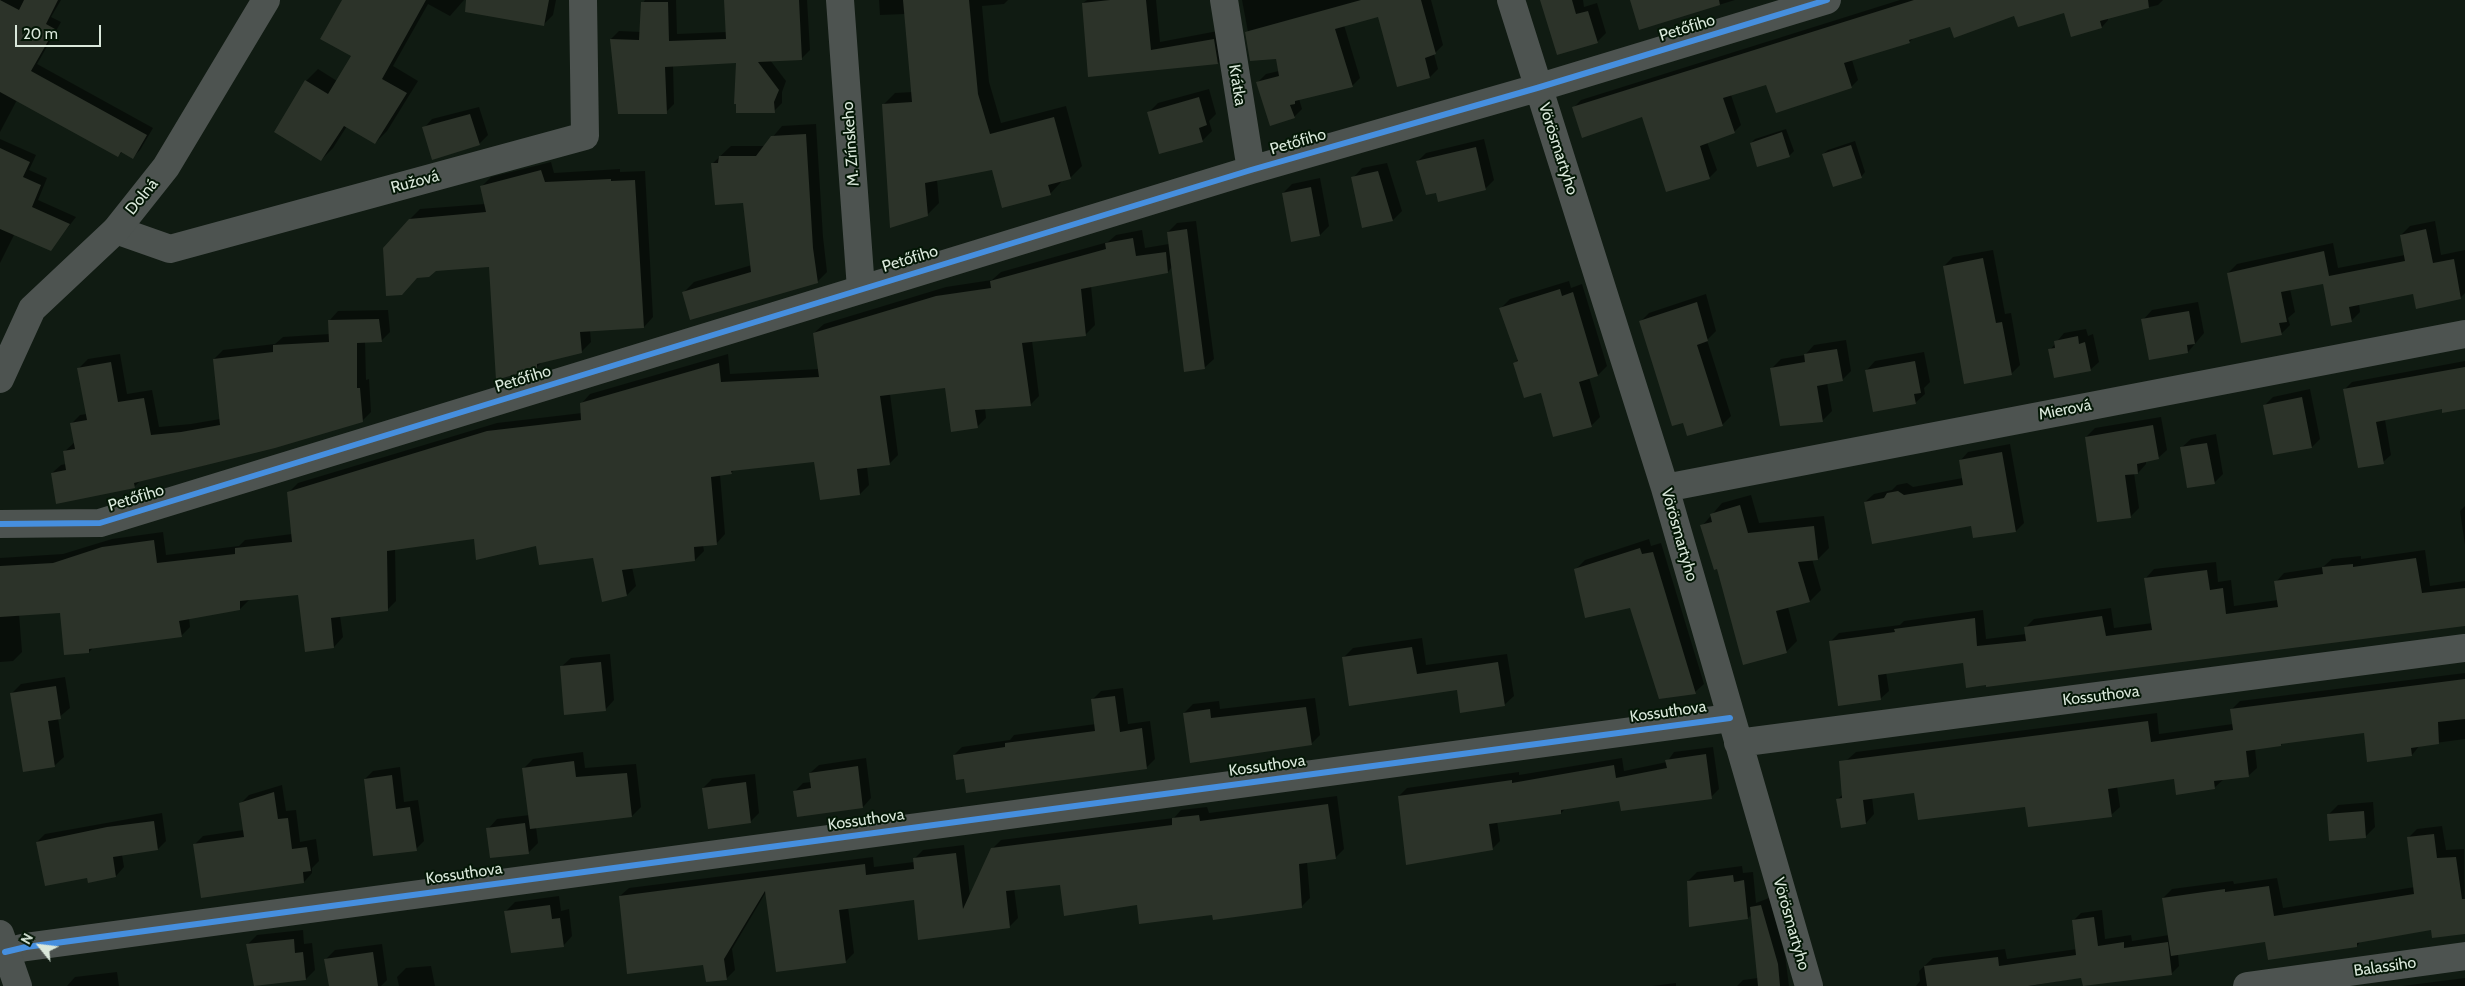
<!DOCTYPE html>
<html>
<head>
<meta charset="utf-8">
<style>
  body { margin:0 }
  #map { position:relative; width:2465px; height:986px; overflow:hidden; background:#101b12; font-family:Cabin,sans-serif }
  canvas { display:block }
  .north { position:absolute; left:15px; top:921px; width:50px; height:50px; -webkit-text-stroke:4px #041706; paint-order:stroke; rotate:299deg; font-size:14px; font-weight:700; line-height:20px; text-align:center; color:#dae8db }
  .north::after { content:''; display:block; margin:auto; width:18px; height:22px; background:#dae8db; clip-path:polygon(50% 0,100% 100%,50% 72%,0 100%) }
  .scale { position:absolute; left:15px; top:25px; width:86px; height:22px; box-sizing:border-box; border:2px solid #dae8db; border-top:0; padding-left:6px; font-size:15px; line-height:18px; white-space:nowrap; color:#dae8db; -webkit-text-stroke:4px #041706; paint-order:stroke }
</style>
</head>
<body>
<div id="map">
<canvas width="2465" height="986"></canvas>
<div class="north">N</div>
<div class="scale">20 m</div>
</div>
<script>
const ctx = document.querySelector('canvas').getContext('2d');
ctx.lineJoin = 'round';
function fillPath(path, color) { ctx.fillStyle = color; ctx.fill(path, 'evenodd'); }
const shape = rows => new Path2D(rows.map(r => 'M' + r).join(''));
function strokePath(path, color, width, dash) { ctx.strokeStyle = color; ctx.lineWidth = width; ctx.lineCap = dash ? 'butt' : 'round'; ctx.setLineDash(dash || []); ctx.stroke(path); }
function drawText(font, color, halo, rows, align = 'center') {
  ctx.font = font + ' Cabin,sans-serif'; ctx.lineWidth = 4; ctx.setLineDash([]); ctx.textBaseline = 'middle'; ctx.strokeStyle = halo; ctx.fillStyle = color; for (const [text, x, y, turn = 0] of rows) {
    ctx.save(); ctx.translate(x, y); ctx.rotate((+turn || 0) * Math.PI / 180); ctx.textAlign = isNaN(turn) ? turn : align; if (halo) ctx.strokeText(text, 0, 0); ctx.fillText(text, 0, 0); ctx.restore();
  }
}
const shadow = shape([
  [0,0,61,0,51,17,61,22,37,64,153,128,140,150,133,157,123,151,118,156,17,100,0,132],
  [346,0,464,0,450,16,428,4,393,66,418,81,387,131,375,143,347,126,333,148,321,160,306,81,318,69,337,81,353,56],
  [511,0,556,0,553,15,543,25],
  [645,0,676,0,677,34,727,32,725,0,807,0,810,50,802,58,770,60,786,81,782,92,782,103,774,111,738,62,673,65,674,104,666,112,611,39,619,31,641,32,643,3],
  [879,0,1008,0,1004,4,982,6,989,82,1001,123,1066,106,1082,166,1070,178,1062,181,1050,194,992,169,937,180,939,203,927,215,883,105,895,93,913,92,905,14,880,15],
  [1087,0,1156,0,1160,42,1223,30,1227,54,1218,63,1090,75,1083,3],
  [1242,0,1431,0,1443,45,1434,54,1438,69,1430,77,1379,15,1344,25,1360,78,1352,86,1299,99,1302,109,1294,117,1258,82,1266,74,1279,71,1277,57,1248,32],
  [1542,0,1583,0,1584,7,1597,3,1606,33,1597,42],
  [1631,0,1735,0,1640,29],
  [1900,0,2163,0,2158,5,2108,17,2108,20,2102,27,2065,12,2015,14,1951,25,1915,37,1909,42,1852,60,1858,80,1851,87,1767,83,1731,95,1741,125,1734,132,1707,142,1717,170,1710,177,1667,191,1643,115,1574,107,1581,100],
  [1209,89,1216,114,1209,121,1212,131,1202,141,1149,112,1158,103],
  [479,107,488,135,479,144,424,128,432,119],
  [816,124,823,237,827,272,817,282,684,292,694,282,752,265,744,202,712,164,731,146,765,146,782,126],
  [1786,129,1794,151,1789,156,1751,143,1755,139],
  [0,139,36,155,29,170,47,178,38,200,76,217,51,249,15,233,0,263],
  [1484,139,1494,180,1485,189,1437,191,1418,161,1426,153],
  [1855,141,1865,172,1861,177,1823,154,1828,150],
  [551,162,554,173,620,169,620,172,645,171,653,317,644,327,590,330,591,342,581,352,543,361,537,367,490,266,410,219,420,209,485,204,481,187,491,177],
  [1387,163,1402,211,1393,220,1353,178,1362,168],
  [1320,178,1329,226,1320,235,1283,193,1292,184],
  [1196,221,1214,359,1204,368,1172,267,1168,272,1091,286,1095,325,1086,334,1032,341,1039,396,1030,405,985,408,986,418,977,427,946,387,890,394,898,455,889,464,867,467,869,485,860,494,815,461,734,470,731,473,720,475,725,534,716,544,703,545,704,551,695,560,632,567,636,586,627,595,594,557,537,544,475,538,395,548,396,601,387,610,340,616,343,637,334,647,299,593,250,599,240,609,189,618,190,627,181,636,94,647,89,652,61,612,19,614,22,652,13,661,0,662,0,558,63,554,112,539,163,532,166,555,239,546,245,540,292,534,288,493,298,483,497,423,582,413,581,404,590,394,728,354,730,374,819,369,814,333,824,324,946,287,992,280,1001,272,1108,242,1116,235,1142,230,1145,248,1169,244,1168,232,1177,223],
  [2435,221,2441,255,2465,250,2465,293,2460,298,2414,293,2359,304,2360,312,2351,321,2324,283,2290,289,2295,312,2288,318,2290,325,2281,334,2228,273,2237,264,2333,243,2338,268,2405,255,2401,235,2410,226],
  [1993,250,2005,314,2011,313,2020,365,2011,374,1944,266,1953,257],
  [1569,281,1571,288,1582,284,1607,366,1598,375,1589,377,1600,417,1591,426,1542,392,1515,363,1518,359,1501,308,1510,299],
  [1706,294,1716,331,1707,340,1731,416,1722,425,1684,422,1640,322,1649,313],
  [2198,302,2204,333,2188,352,2143,320,2152,310],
  [388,310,390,332,381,341,365,341,366,380,369,379,371,412,362,421,187,470,141,480,134,487,52,473,61,465,66,464,64,452,75,442,71,424,80,415,87,414,79,368,88,359,120,354,127,394,152,390,159,427,191,424,220,419,214,359,223,350,275,344,283,337,330,334,330,320,338,311],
  [2086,329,2088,336,2093,334,2099,362,2090,370,2050,350,2064,333],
  [1846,340,1851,371,1842,380,1827,383,1832,411,1822,421,1771,369,1781,359,1805,355,1814,345],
  [1924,352,1930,382,1924,388,1925,394,1915,403,1866,371,1875,361],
  [2465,361,2465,407,2443,408,2385,420,2391,455,2383,462,2344,390,2352,382],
  [2310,389,2320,439,2312,447,2274,454,2265,405,2273,397],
  [2161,417,2167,450,2158,458,2146,461,2146,464,2138,473,2134,473,2139,508,2130,517,2086,437,2095,428],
  [2216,434,2223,474,2214,483,2181,448,2191,439],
  [2010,444,2024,523,2016,531,1974,536,1972,524,1865,502,1874,494,1892,490,1897,485,1907,483,1913,487,1963,478,1960,461,1968,452],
  [1751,495,1759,523,1824,516,1829,548,1818,559,1812,559,1821,590,1810,601,1788,607,1797,641,1786,652,1718,568,1702,526,1722,503],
  [2465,506,2465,545,2460,511],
  [1649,539,1651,546,1661,543,1704,684,1695,692,1631,606,1576,569,1585,560],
  [2425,550,2430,586,2465,581,2465,625,1964,662,1886,672,1889,691,1880,699,1830,642,1839,633,1900,625,1904,621,1983,610,1986,639,2026,634,2026,627,2034,619,2111,608,2114,628,2153,623,2146,578,2154,569,2216,562,2218,582,2231,580,2234,606,2278,600,2276,582,2284,573,2323,567,2332,559,2361,556,2361,559],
  [1422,638,1426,665,1507,654,1514,696,1504,705,1458,688,1343,658,1353,648],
  [610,654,614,700,605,710,561,667,571,658],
  [2465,673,2465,739,2420,745,2412,755,2368,760,2365,731,2284,742,2281,745,2255,749,2257,768,2248,776,2224,779,2214,788,2175,778,2117,786,2120,807,2111,815,1915,791,1872,797,1874,814,1866,823,1838,799,1846,791,1847,760,1856,752,2157,713,2159,734,2233,724,2231,710,2240,701],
  [65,677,70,708,58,718,64,757,54,766,11,694,21,684],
  [1123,688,1128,724,1150,721,1155,759,1147,767,967,792,966,777,954,755,962,747,1010,740,1014,735,1096,724,1092,700,1101,691],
  [1315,698,1320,735,1311,744,1184,713,1193,704,1219,701,1220,709],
  [1713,747,1719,789,1711,797,1620,800,1566,808,1561,813,1497,821,1500,841,1492,849,1399,796,1407,788,1519,772,1519,775,1622,758,1624,771,1667,762,1674,752],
  [583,752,585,768,636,764,641,807,632,816,536,827,538,843,529,852,488,829,497,819,530,815,523,769,533,759],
  [866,758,871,798,863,807,794,792,803,783,811,782,810,773,819,765],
  [400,767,404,802,418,800,424,841,416,849,365,779,373,771],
  [755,774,759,813,750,822,703,788,712,779],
  [282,785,286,811,296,810,300,842,316,839,319,861,312,868,312,873,304,882,194,845,203,836,244,830,240,804,249,795],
  [1337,796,1344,849,1335,858,1307,862,1310,898,1301,907,1213,914,1138,904,1061,884,1014,888,1018,918,1009,927,915,898,848,907,854,953,845,962,766,892,732,949,735,970,726,979,704,964,620,896,629,888,873,857,874,867,914,862,914,859,923,850,964,845,970,896,992,849,1001,840,1174,818,1181,810,1207,807,1209,813],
  [2373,802,2375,827,2366,836,2328,815,2338,805],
  [162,813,166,841,158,849,122,855,124,867,116,876,88,877,37,842,45,834],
  [2442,826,2446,850,2464,849,2465,932,2432,929,2361,941,2357,946,2266,941,2178,954,2179,966,2171,974,2083,977,2030,986,1916,986,1920,981,1919,971,1933,958,2005,949,2007,959,2077,949,2073,921,2081,913,2102,910,2105,939,2131,935,2132,941,2169,935,2163,898,2172,889,2233,881,2234,884,2277,878,2283,908,2415,887,2408,838,2417,829],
  [1742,866,1743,873,1753,872,1756,903,1769,898,1785,955,1789,986,1737,986,1743,980,1758,978,1752,914,1748,918,1688,881,1697,872],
  [559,896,561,911,569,909,572,936,563,946,506,911,515,902],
  [303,930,304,944,312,943,315,970,306,979,247,945,257,935],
  [382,944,387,980,381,986,330,986,326,959,335,950],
  [431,966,435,986,399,986,397,977,406,968],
  [117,972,119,986,67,986,75,977],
  [2465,978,2465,986,2402,986],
  [1676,983,1676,986,1652,986]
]);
const building = shape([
  [0,0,19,10,24,0,58,0,46,24,55,29,31,71,147,135,133,159,121,152,118,157,0,92],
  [342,0,426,0,382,79,407,93,375,144,344,126,321,161,274,132,305,80,328,94,351,56,320,39],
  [466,0,549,0,544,26,465,12],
  [724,0,799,0,802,60,758,62,779,90,774,102,775,113,736,113,736,104,734,104,736,63,665,67,667,114,618,114,610,39,639,40,641,2,668,2,669,41,726,39],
  [903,0,969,0,978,94,990,134,1054,117,1071,179,1048,185,1051,195,1002,208,992,170,925,183,928,216,890,228,882,104,912,102],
  [1110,0,1146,0,1151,50,1214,39,1218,64,1088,77,1082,3],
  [1361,0,1421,0,1436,54,1425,58,1430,78,1397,87,1378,17,1335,29,1353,87,1295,101,1295,104,1290,105,1295,118,1270,126,1256,82,1279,76,1276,59,1250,61,1245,32],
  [1540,0,1572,0,1576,14,1588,11,1598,43,1557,55],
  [1630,0,1719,0,1720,5,1639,30],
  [1914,0,2148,0,2149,8,2100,21,2102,28,2071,37,2064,13,2018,27,2014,16,1954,38,1950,27,1909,40,1910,43,1844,63,1852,88,1776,113,1766,85,1723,98,1735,133,1700,146,1710,179,1666,192,1642,117,1582,138,1572,107],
  [1199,97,1207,125,1199,128,1203,142,1159,154,1147,112],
  [470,114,480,145,432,160,422,127],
  [1782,132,1790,157,1757,167,1750,143],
  [806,134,813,248,818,283,690,320,682,292,751,272,743,203,715,205,711,163,718,163,719,156,756,156,771,136],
  [1851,145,1862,178,1833,187,1822,154],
  [1476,147,1486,190,1438,202,1436,193,1426,195,1416,161],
  [0,148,30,162,23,177,41,185,32,207,70,224,51,251,0,229],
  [541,170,545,182,611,179,611,181,635,180,644,328,580,332,582,353,537,364,537,368,496,380,489,267,436,271,429,277,417,278,402,295,386,296,383,248,409,219,486,212,480,186],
  [1378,171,1393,221,1362,228,1351,177],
  [1311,187,1320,236,1291,242,1282,193],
  [1187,229,1205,369,1184,372,1167,232],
  [2426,229,2433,263,2454,259,2461,299,2416,309,2413,294,2349,307,2352,322,2331,326,2323,284,2281,292,2287,322,2279,323,2282,335,2241,343,2227,273,2324,251,2329,276,2405,261,2400,235],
  [1133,238,1136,256,1166,252,1168,273,1081,289,1086,336,1022,343,1031,406,975,410,978,428,951,432,945,388,880,396,890,465,857,469,860,495,820,500,814,462,731,471,732,474,711,477,717,545,694,547,695,561,622,570,627,596,602,602,593,558,539,565,536,546,476,560,474,539,387,551,388,611,331,618,334,648,305,652,298,595,240,601,240,610,179,621,182,637,89,649,89,653,64,655,60,613,0,617,0,566,53,563,102,547,154,540,157,563,235,554,235,548,292,542,287,492,487,431,581,420,580,403,719,363,721,382,819,377,813,333,936,296,991,288,990,281,1106,249,1105,243],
  [1983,258,1996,323,2002,322,2012,375,1964,384,1943,266],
  [1560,289,1562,296,1573,292,1598,376,1579,382,1592,427,1553,437,1541,393,1524,398,1513,363,1518,361,1499,308],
  [1697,302,1708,341,1697,345,1723,426,1687,436,1683,423,1672,426,1639,321],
  [2189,311,2195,344,2187,345,2188,353,2149,360,2141,319],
  [379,319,382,342,357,343,357,388,360,388,363,422,275,448,134,483,135,488,56,504,51,473,66,470,63,451,75,449,70,423,87,420,77,368,111,362,118,402,144,398,151,435,181,432,220,425,213,359,273,352,273,345,329,342,328,320],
  [2078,336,2079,344,2085,342,2091,371,2054,378,2048,349,2055,348,2054,341],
  [1837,349,1843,381,1817,386,1823,422,1780,426,1770,368,1805,362,1804,354],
  [1915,361,1921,393,1914,394,1916,404,1873,412,1865,370],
  [2465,367,2465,409,2442,413,2442,409,2376,422,2384,464,2358,468,2343,389],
  [2302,397,2312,448,2273,455,2263,405],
  [2153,425,2159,459,2137,464,2138,474,2125,475,2131,518,2097,522,2085,437],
  [2207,443,2215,484,2187,488,2180,447],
  [2002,452,2016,532,1973,538,1971,526,1872,544,1864,502,1884,498,1887,493,1898,491,1904,495,1963,485,1959,460],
  [1740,505,1748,533,1814,526,1818,560,1798,562,1810,602,1776,611,1787,653,1743,665,1717,569,1714,570,1700,525,1712,522,1710,514],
  [1640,548,1642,554,1653,552,1696,694,1659,699,1630,608,1585,618,1574,569],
  [2416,558,2422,593,2465,588,2465,626,1986,687,1986,685,1966,688,1963,663,1878,675,1881,700,1838,706,1829,641,1895,632,1894,629,1975,618,1977,646,2026,641,2024,627,2102,616,2106,636,2152,630,2144,578,2207,570,2210,590,2223,588,2226,614,2278,607,2274,581,2323,574,2322,567,2353,564,2353,567],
  [1412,647,1417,674,1498,662,1505,706,1460,713,1457,690,1349,706,1342,657],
  [601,662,606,711,564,715,560,666],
  [2465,679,2465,719,2438,722,2439,744,2411,748,2412,756,2367,762,2364,733,2281,744,2281,746,2246,751,2249,777,2214,781,2215,789,2176,795,2174,779,2108,789,2112,817,2028,827,2025,807,1918,820,1914,793,1863,800,1866,824,1841,828,1836,799,1842,798,1839,761,2148,721,2151,742,2233,730,2230,709],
  [56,686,61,719,48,721,55,767,23,772,10,693],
  [1115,696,1120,732,1142,728,1147,769,966,793,964,779,956,780,953,755,1005,747,1005,743,1095,731,1091,699],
  [1306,707,1312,745,1190,763,1183,713,1210,709,1211,718],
  [1706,754,1712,799,1621,811,1619,801,1561,810,1561,814,1489,824,1493,850,1406,865,1398,796,1512,780,1512,783,1614,765,1616,778,1667,768,1665,760],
  [574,761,576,777,627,773,632,817,530,829,522,768],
  [858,766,863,808,797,817,793,791,811,788,809,773],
  [392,775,396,809,410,807,417,851,373,856,364,779],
  [746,782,751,823,708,829,702,788],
  [274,792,278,819,288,818,292,849,307,847,311,871,303,872,304,883,201,898,193,844,244,837,239,803],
  [1328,804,1336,859,1299,864,1302,908,1213,920,1212,915,1139,924,1137,905,1064,916,1060,885,1006,891,1010,928,918,940,914,900,839,910,846,963,776,972,765,891,724,959,727,980,706,982,703,965,627,974,619,896,865,864,866,875,914,869,913,858,956,853,963,909,991,848,1172,825,1172,818,1199,815,1200,821],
  [2364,811,2366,838,2329,841,2327,814],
  [154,821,158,850,113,857,116,877,88,883,87,878,45,886,36,842,107,827],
  [525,823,529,854,490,858,486,828],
  [2434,834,2437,858,2456,857,2462,899,2465,899,2465,934,2432,938,2431,930,2357,943,2357,947,2268,960,2265,942,2171,956,2162,898,2225,889,2225,892,2269,886,2274,916,2414,894,2407,837],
  [1733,875,1734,882,1744,880,1748,919,1689,927,1687,881],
  [550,905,552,919,560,918,564,947,511,953,504,911],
  [1761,905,1778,964,1780,986,1758,986,1750,907],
  [2094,917,2098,946,2124,942,2124,948,2168,942,2172,975,2083,986,2081,978,2028,986,1927,986,1924,966,1998,957,1999,966,2076,955,2072,920],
  [294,939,295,953,303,952,306,980,254,986,246,944],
  [373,952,378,986,329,986,324,959]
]);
const minor = shape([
  [840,0,861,289],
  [1224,0,1251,170],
  [1511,0,1665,488,1809,986],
  [116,230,170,249,585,136,583,0],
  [1665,488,2465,334],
  [0,524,100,523,1251,170,1537,88,1827,0],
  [1738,743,2465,648],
  [5,952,26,947,1730,718],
  [2247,986,2465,956]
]);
const tertiary = shape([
  [0,379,32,309,116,230,166,167,266,0],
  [0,934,18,986]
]);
const cycleway = shape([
  [0,524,100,523,1251,170,1537,88,1827,0],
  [5,952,26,947,1730,718]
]);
const streetNames = [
  ["Petőfiho",1687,28,-17],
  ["Krátka",1237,85,81],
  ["Petőfiho",1298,142,-16],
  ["M. Zrínskeho",851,144,-94],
  ["Vörösmartyho",1558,149,72],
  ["Ružová",415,182,-15],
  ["Dolná",142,197,-51],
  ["Petőfiho",910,259,-17],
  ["Petőfiho",523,379,-17],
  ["Mierová",2065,410,-11],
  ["Petőfiho",136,498,-17],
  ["Vörösmartyho",1679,535,74],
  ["Kossuthova",2101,696,-7],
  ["Kossuthova",1668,712,-8],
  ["Kossuthova",1267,766,-8],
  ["Kossuthova",866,820,-8],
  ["Kossuthova",464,874,-8],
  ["Vörösmartyho",1791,924,74],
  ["Balassiho",2385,967,-8]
];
fillPath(shadow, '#0007');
fillPath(building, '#2c3329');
strokePath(minor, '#4d5350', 28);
strokePath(tertiary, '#4d5350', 28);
strokePath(cycleway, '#468fdf', 6);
drawText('16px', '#dae8db', '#041706', streetNames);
</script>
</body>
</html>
